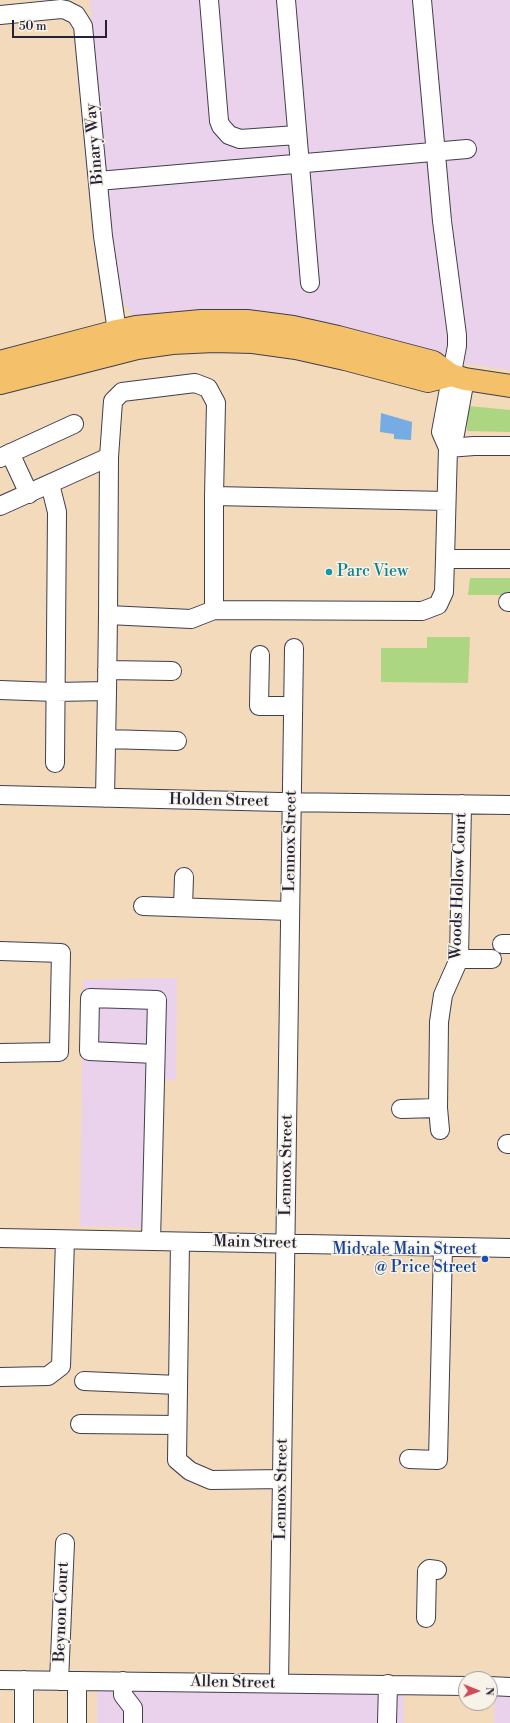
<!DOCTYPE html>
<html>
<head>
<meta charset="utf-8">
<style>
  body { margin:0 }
  #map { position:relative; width:510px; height:1723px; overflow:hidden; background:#f2daba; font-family:"Libre Bodoni",serif }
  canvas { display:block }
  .north { position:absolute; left:458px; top:1671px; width:40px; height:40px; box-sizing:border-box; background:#f7f3e8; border:1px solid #a29fa3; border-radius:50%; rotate:91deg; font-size:11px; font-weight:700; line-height:16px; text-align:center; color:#22223b }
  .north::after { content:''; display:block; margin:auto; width:14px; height:18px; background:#d1495b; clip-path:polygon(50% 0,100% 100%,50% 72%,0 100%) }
  .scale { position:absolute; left:12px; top:20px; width:95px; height:18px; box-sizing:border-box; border:2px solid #22223b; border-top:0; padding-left:5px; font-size:12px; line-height:14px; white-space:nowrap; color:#22223b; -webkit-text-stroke:3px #f7f3e8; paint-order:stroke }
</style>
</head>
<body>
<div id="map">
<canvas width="510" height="1723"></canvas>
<div class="north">N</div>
<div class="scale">50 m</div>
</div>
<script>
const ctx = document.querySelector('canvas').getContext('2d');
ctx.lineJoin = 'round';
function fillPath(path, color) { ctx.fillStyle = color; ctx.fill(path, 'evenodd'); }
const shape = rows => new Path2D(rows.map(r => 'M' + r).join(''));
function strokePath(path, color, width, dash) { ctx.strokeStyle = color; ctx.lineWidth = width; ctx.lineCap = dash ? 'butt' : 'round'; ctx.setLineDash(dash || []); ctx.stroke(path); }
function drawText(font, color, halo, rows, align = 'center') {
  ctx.font = font + ' "Libre Bodoni",serif'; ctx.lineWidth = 3; ctx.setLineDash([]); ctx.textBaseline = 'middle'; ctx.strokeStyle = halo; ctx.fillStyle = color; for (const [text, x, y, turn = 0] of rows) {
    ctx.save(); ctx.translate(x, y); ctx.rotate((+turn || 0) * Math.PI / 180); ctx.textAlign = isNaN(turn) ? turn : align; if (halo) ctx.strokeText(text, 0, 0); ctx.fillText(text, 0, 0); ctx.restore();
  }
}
const built = shape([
  [90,0,510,0,510,370,136,317,131,314,123,301,112,233],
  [177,978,176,1080,163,1080,161,1228,80,1226,83,980],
  [97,1690,404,1694,404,1723,97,1723],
  [495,1696,510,1696,510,1723,494,1723]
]);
const green = shape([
  [468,406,510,410,510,432,467,431],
  [470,578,510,578,510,595,468,595],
  [427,637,470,637,468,683,381,682,381,648,427,648]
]);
const water = shape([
  [381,413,412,422,411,440,394,439,394,434,380,432]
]);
const minor = shape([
  [209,0,219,121,221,126,229,135,240,139,297,135],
  [286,0,310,283],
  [422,0,442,221,457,335,457,346,441,432,448,448],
  [0,15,61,9,66,10,76,15,83,26,103,236,119,345],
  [98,181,467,149],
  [448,448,474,446,510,446],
  [10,453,29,494],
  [109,457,108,615,191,619,214,610],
  [0,458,74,424],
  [50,484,57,512,55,763],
  [214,496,214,610,422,611,438,605,444,592,445,559,510,559],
  [0,506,109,457,113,401,122,392,195,383,208,388,216,403,214,496,446,501],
  [445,559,448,448,455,434,465,379],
  [508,602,510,602],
  [260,655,259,706,293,706],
  [107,670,172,671],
  [0,690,55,692,107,691,108,615],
  [106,739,177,741],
  [0,795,280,802,510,805],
  [105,798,107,691],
  [143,906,290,911],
  [183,907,184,877],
  [502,944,510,944],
  [0,951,61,953,59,1052,0,1053],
  [459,959,492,959],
  [401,1109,438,1108],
  [440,1130,438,1108,439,1022,443,995,459,959,462,804],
  [507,1144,510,1144],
  [0,1238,510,1248],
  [151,1241,157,1000,90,998,89,1051,155,1054],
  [180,1242,177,1460,190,1471,211,1480,282,1479],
  [0,1377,48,1376,61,1366,65,1240],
  [84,1381,178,1385],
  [80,1424,177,1425],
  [409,1459,438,1460,443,1247],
  [426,1618,427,1571,429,1569,437,1570],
  [0,1680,466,1686],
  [24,1680,24,1723],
  [59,1681,65,1543],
  [77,1681,77,1723],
  [123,1681,123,1695,133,1708,133,1723],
  [279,1683,294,648],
  [490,1686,510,1687],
  [387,1723,388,1684]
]);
const major = shape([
  [0,362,117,331,136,327,201,321,247,321,293,327,338,337,433,362,451,375,465,379,510,386],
  [0,383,137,348,172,343,214,341,253,342,296,348,345,359,428,381,451,375]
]);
const markers = [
  [329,572,4,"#0f9aa8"],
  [485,1259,4,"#1a4fb4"]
];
const streetNames = [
  ["Binary Way",95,144,-95],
  ["Holden Street",219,801,1],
  ["Lennox Street",291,841,-89],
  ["Woods Hollow Court",459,886,-88],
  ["Lennox Street",287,1165,-89],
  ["Main Street",255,1243,1],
  ["Lennox Street",282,1489,-89],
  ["Beynon Court",62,1612,-88],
  ["Allen Street",233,1683,1]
];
const cultureNames = [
  ["Parc View",337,572]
];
const transitNames = [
  ["Midvale Main Street",477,1250],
  ["@ Price Street",477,1268]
];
fillPath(built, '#ead1ec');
fillPath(green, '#acd681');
fillPath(water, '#74ace3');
strokePath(minor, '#413e4e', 20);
strokePath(major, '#413e4e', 24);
strokePath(minor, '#fff', 18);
strokePath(major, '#f4c16a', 22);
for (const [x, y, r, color] of markers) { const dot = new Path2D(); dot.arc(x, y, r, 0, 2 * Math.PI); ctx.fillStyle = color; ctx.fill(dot); strokePath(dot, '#f7f3e8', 1.5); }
drawText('16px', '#22223b', '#f7f3e8', streetNames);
drawText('16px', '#0d838f', '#f7f3e8', cultureNames, 'left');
drawText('16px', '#164399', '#f7f3e8', transitNames, 'right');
</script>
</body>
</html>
